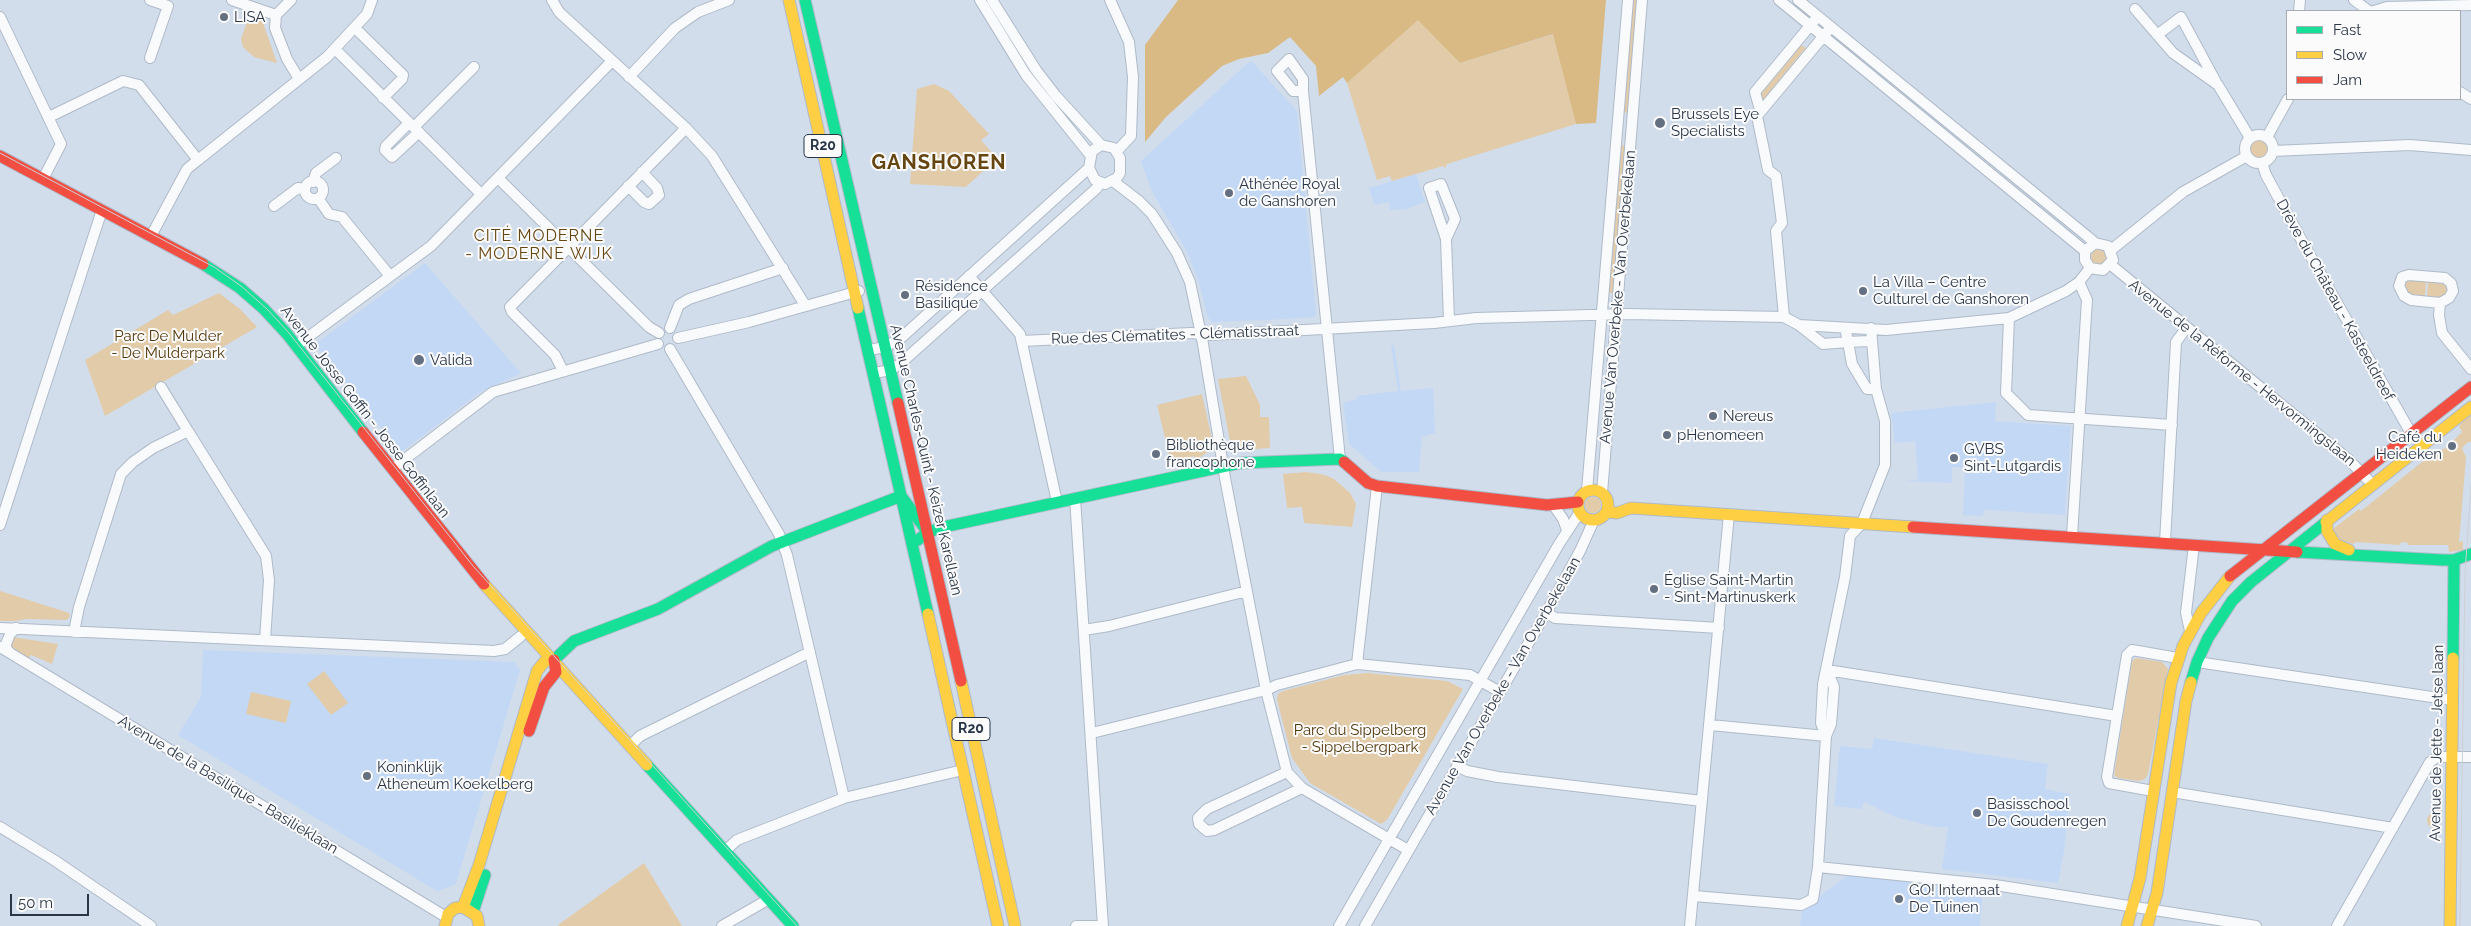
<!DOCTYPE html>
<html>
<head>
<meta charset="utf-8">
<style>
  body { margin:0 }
  #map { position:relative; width:2471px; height:926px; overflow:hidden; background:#d2ddec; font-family:Raleway,sans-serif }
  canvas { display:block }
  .legend { position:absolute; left:2286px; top:10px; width:175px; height:90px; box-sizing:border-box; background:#fbfbfb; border:1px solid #a7acb3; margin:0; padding:6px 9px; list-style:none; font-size:15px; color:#293648 }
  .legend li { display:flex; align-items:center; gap:10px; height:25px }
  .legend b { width:25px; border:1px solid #a7acb3 }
  .scale { position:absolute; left:10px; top:894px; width:79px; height:22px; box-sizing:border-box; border:2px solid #293648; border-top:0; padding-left:6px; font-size:15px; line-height:18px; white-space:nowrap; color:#293648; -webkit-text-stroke:4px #fbfbfb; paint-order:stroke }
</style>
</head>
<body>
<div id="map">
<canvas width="2471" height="926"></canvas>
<ul class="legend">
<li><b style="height:6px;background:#16e098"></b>Fast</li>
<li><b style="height:6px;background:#ffcf43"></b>Slow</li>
<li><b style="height:6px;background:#f24e42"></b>Jam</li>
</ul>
<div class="scale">50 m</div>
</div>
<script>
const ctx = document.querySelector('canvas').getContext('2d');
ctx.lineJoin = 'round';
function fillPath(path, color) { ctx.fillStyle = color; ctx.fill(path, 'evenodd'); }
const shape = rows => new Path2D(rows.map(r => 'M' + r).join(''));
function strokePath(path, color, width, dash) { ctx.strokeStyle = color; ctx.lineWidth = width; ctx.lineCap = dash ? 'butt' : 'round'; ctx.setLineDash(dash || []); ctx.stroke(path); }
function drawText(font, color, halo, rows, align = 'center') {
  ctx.font = font + ' Raleway,sans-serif'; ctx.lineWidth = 4; ctx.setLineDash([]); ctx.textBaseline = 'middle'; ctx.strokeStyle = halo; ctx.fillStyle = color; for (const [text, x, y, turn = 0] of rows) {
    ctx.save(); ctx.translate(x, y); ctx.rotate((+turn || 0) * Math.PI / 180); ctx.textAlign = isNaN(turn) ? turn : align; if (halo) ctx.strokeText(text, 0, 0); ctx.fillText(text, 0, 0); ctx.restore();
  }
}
const built = shape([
  [1251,60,1297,111,1316,314,1315,317,1286,319,1213,322,1208,318,1198,279,1186,250,1151,190,1141,161],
  [1416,174,1425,202,1406,209,1390,210,1389,202,1374,205,1369,188],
  [425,263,521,373,479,393,400,453,317,346,318,342],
  [1391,345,1394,345,1401,391,1433,388,1435,433,1422,437,1419,472,1381,472,1349,444,1343,403,1357,399,1357,396,1398,391],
  [1996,402,1995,421,2071,426,2065,515,1989,510,1985,510,1982,516,1963,515,1965,468,1952,467,1952,483,1906,481,1918,479,1915,441,1895,443,1891,413],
  [203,650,514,662,520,670,456,884,437,891,178,735,201,697],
  [1874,738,2048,764,2045,789,2070,794,2064,851,2058,883,1942,869,1948,827,1935,827,1895,817,1864,802,1862,809,1834,806,1840,746,1872,749],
  [1849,874,1983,888,1980,926,1800,926,1802,910]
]);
const green = shape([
  [1632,0,1638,0,1628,112,1626,113,1623,111],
  [249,16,262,20,277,63,254,57,243,47,241,39],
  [1418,19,1460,63,1554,34,1576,124,1447,164,1445,168,1443,166,1392,181,1390,176,1377,180,1347,83],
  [1799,43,1808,50,1803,51,1764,99,1761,100,1760,95,1799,48],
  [934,84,949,91,989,134,981,140,997,158,966,187,910,184,917,89],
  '2250 148a10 10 0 1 1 20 0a10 10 0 1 1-20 0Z',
  [1623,145,1625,147,1614,293,1607,293,1621,146],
  '2091 257a8 8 0 1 1 16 0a8 8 0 1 1-16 0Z',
  [2409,280,2426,281,2425,297,2412,295,2406,291,2404,285],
  [2428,281,2445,284,2447,289,2445,295,2438,298,2427,297],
  [219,293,240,309,257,327,105,416,85,360,168,310,173,315],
  [1246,376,1260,405,1260,417,1269,417,1270,448,1241,450,1230,441,1218,379],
  [1202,394,1213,444,1212,449,1199,458,1195,459,1194,456,1171,462,1157,405],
  [2471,412,2471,442,2468,442,2462,448,2466,457,2459,542,2463,541,2463,550,2449,552,2448,545,2408,545,2408,543,2401,542,2400,545,2356,542,2354,544,2340,540,2333,529,2359,509,2361,511,2422,462,2447,447,2462,432,2459,426],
  [1307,472,1325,475,1334,479,1350,493,1356,504,1352,527,1304,523,1302,507,1287,508,1283,474],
  '1585 505a8 8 0 1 1 16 0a8 8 0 1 1-16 0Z',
  [0,591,60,610,69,613,70,616,67,620,26,619,16,621,0,621],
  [12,637,58,644,52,664,31,655,29,658,13,648,11,645],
  [2136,658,2162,662,2168,669,2148,774,2145,779,2139,781,2118,778,2114,775,2132,661],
  [324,671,348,703,331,715,307,684],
  [1367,673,1447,681,1463,689,1387,820,1381,824,1310,783,1292,758,1277,700,1278,694,1283,691,1344,675],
  [251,692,291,701,286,723,246,714],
  [2436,803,2442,805,2442,821,2439,826,2432,828,2428,825,2427,819],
  [644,863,682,926,559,926,558,925]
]);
const forest = shape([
  [1178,0,1606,0,1596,123,1576,124,1553,34,1460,63,1418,20,1347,83,1343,77,1319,96,1316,66,1290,37,1268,53,1239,59,1222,66,1166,117,1145,142,1145,45]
]);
const street = shape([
  [232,0,276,15],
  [291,0,276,15,275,28,287,59,299,79],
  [552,0,559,12,686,128,712,156,805,305],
  [980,0,1026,75,1091,156],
  [992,0,1036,70,1056,96,1101,145],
  [1110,0,1129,42,1133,77,1131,136,1117,151],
  [1779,0,2085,251],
  [1798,0,2087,236,2095,243,2108,246,2113,260,2103,270,2090,268,2085,260,2085,251,2095,243],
  [2354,0,2369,11],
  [2135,9,2173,53,2218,85,2250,138],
  [2299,11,2300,0],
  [2374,11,2387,7,2471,5],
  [0,17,61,144,43,179],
  [355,28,403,75,402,79,383,98],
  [2157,35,2181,17,2216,82],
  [335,49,481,194],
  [150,58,168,6,150,0],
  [1289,59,1303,79,1303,91,1293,91,1277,71,1289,59],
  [629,77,675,28,698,12,729,0],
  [1303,91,1340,459],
  [2460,92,2471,99],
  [1760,110,1755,92,1814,21],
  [49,117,123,81,139,85,198,160,187,169,151,236],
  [409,123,386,146,385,150,392,157,419,132],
  [414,127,474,67],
  '2245 149a14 14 0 1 1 28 0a14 14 0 1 1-28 0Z',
  [2267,137,2288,99],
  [1101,145,1114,148,1120,158,1120,173,1117,178,1105,184,1095,180,1089,168,1092,151,1101,145],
  [2273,151,2410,145,2471,150],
  [198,160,327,57,367,14,372,0],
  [2262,163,2266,175,2302,241,2412,435],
  [498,178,649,327,659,333],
  [1113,181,1139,201,1152,214,1177,253,1190,282,1203,344,1225,478,1266,690,1287,772,1302,788,1408,850],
  '305 190a9 9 0 1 1 18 0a9 9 0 1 1-18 0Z',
  [313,182,316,173,336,158],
  [628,186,644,202,649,204,659,195,657,188,642,172],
  [318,198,329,214,342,217,390,276],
  [274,206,298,188,305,189],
  [1446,239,1429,188,1441,184,1455,219,1446,239,1449,320],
  [2111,250,2183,192,2247,156],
  [2111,265,2348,459,2372,484],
  [2409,275,2445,278,2451,283,2453,291,2449,298,2440,303,2411,300,2404,296,2399,286,2402,277,2409,275],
  [969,276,1020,334,1057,502],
  [2440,303,2439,315,2442,333,2471,369],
  [1784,317,1776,231,1782,223,1776,176,1768,170,1757,116,1827,32],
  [2009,318,2006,393,2028,415,2172,425],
  [1799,325,1823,344,1848,342,1852,364,1867,389,1876,389],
  [670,328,679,305,689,299,783,268],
  [1846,332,1848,342,1868,341],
  [678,338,749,322,859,291],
  [1022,341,1191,333,1211,335,1434,323,1476,318,1628,314,1784,317,1799,325,1886,330,2009,318,2066,291,2079,282,2090,268],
  [296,346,431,246,612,61],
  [670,349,779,534,787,555,844,798],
  [869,350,885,347,902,337,1089,168],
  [563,371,555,355,512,312,510,307,686,128],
  [874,373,891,370,901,363,1097,188,1100,183],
  [161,387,188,431],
  [392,469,493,392,658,344],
  [1587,491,1628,0],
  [1602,493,1642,0],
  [1075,498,1103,926],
  [1556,509,1563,519,1567,530],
  [0,525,102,210],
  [2072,536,2087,300,2079,282],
  [2165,542,2176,342,2187,327],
  [1546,612,1555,618,1719,628],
  [0,628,494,651,505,649,521,636],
  [1084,630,1109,626,1247,591],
  [2190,631,2186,613,2194,545],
  [74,632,79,607,121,474,133,462,153,448,188,431,266,556,269,580,265,640],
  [0,647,446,917],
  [10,653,6,648,6,644,10,634,16,628],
  [2197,662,2452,700],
  [1357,664,1377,486],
  [1827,670,2117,716],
  [1710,725,1826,736],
  [1092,733,1266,690,1277,685,1357,664,1470,675,1500,692],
  [1826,736,1821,723,1823,684,1845,577,1850,536,1862,523,1885,465,1885,421,1876,389,1871,328],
  [630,746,640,736,810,652],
  [1457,766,1467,771,1498,777,1702,801],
  [1287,772,1207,809,1198,818,1199,824,1207,831,1214,830,1302,788],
  [2153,791,2109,783,2107,777,2127,655,2132,650,2178,658],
  [2172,792,2393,828],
  [0,827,54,860,151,926],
  [725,851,737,840,844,798,963,770],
  [1818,867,1995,885,2256,926],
  [1694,896,1801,905,1813,899,1818,867,1826,736,1831,724,1834,687,1827,670],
  [722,926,769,899],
  [1076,926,1101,926],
  [1339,926,1559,544,1580,512],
  [1365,926,1551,604,1580,551,1594,520],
  [1690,926,1729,514],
  [2337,926,2430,762,2437,757,2471,757]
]);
const fast = shape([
  [805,0,898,403],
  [203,264,240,288,264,309,287,334,363,432],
  [858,308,928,614],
  [918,540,928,532,948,526,1240,463,1340,459,1344,462],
  [2297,552,2443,560,2454,560,2471,554],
  [2453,658,2454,560],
  [554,660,574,641,658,609,772,546,901,496,927,531],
  [2191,682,2197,662,2208,638,2232,601,2251,582,2326,522],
  [647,765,793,926],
  [473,912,485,875]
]);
const slow = shape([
  [789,0,858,308],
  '1578 505a15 15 0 1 1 30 0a15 15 0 1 1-30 0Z',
  [1607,512,1617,513,1631,508,1913,527],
  [2327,520,2327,531,2335,544,2349,550],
  [2326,522,2471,407],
  [484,584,647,765],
  [928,614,998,926],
  [961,681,1015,926],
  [463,907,479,865,537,671,545,661,554,660],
  [445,926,448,914,455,908,463,907,477,916,479,926],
  [2127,926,2140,878,2171,683,2183,646,2201,613,2230,576],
  [2147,926,2157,893,2186,701,2191,682],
  [2450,926,2453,658]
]);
const jam = shape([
  [0,156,203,264],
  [898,403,961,681],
  [363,432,484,584],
  [1344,462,1368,483,1377,486,1547,505,1578,502],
  [1913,527,2297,552],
  [2230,576,2471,387],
  [529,731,544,687,556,672,554,660]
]);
const tram = shape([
  [0,153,214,267,241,286,267,309,289,333,473,566,797,926],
  [2460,926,2465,574,2471,485]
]);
const markers = [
  [224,17,5,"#647081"],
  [1660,123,6,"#647081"],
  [1229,193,5,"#647081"],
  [1863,291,5,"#647081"],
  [905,295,5,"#647081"],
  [419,360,6,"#647081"],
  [1713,416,5,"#647081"],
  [1667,435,5,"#647081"],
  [2452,446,5,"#647081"],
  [1156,454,5,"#647081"],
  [1954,458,5,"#647081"],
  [1654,589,5,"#647081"],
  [367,776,5,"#647081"],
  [1977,813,5,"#647081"],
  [1899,899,5,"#647081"]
];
const shields = [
  [823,146,38],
  [971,729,38]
];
const shieldNames = [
  ["R20",823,146],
  ["R20",971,729]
];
const poiNames = [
  ["LISA",234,17],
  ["Brussels Eye",1671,114],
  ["Specialists",1671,131],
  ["Athénée Royal",1239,184],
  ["de Ganshoren",1239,201],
  ["La Villa – Centre",1873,282],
  ["Culturel de Ganshoren",1873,299],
  ["Résidence",915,286],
  ["Basilique",915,303],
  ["Valida",430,360],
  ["Nereus",1723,416],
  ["pHenomeen",1677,435],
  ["Café du",2442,437,"right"],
  ["Heideken",2442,454,"right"],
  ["Bibliothèque",1166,445],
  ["francophone",1166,462],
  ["GVBS",1964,449],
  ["Sint-Lutgardis",1964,466],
  ["Église Saint-Martin",1664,580],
  ["- Sint-Martinuskerk",1664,597],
  ["Koninklijk",377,767],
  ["Atheneum Koekelberg",377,784],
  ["Basisschool",1987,804],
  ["De Goudenregen",1987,821],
  ["GO! Internaat",1909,890],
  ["De Tuinen",1909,907]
];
const streetNames = [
  ["Avenue Van Overbeke - Van Overbekelaan",1618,297,-85],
  ["Drève du Château - Kasteeldreef",2335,300,61],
  ["Rue des Clématites - Clématisstraat",1175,335,-2],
  ["Avenue de la Réforme - Hervormingslaan",2242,373,39],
  ["Avenue Josse Goffin - Josse Goffinlaan",365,412,52],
  ["Avenue Charles-Quint - Keizer Karellaan",926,460,77],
  ["Avenue Van Overbeke - Van Overbekelaan",1503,686,-60],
  ["Avenue de Jette - Jetse laan",2437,743,-89],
  ["Avenue de la Basilique - Basilieklaan",228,785,31]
];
const parkNames = [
  ["Parc De Mulder",168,336],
  ["- De Mulderpark",168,353],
  ["Parc du Sippelberg",1360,730],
  ["- Sippelbergpark",1360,747]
];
const neighbourhoodNames = [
  ["CITÉ MODERNE",539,236],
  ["- MODERNE WIJK",539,254]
];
const districtNames = [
  ["GANSHOREN",939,163]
];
fillPath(built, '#c3d8f5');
fillPath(green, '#e2cba9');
fillPath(forest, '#d9ba84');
strokePath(street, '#afbac9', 12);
strokePath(fast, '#afbac9', 13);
strokePath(slow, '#afbac9', 13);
strokePath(jam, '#afbac9', 13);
strokePath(street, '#f8fafc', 10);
strokePath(fast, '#16e098', 11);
strokePath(slow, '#ffcf43', 11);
strokePath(jam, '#f24e42', 11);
strokePath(tram, '#ccd0d5', 1);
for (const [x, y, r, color] of markers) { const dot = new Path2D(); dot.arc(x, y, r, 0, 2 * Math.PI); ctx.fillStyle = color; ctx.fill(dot); strokePath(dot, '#fbfbfb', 2); }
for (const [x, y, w] of shields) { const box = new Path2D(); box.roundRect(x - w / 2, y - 11.5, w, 23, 4); ctx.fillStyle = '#fbfbfb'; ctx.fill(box); strokePath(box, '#293648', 1); }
drawText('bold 14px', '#293648', null, shieldNames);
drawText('15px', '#293648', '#fbfbfb', poiNames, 'left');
drawText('15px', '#293648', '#fbfbfb', streetNames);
drawText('15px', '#54390d', '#fbfbfb', parkNames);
ctx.letterSpacing = '1px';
drawText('16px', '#664610', '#fbfbfb', neighbourhoodNames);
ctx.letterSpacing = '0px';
ctx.letterSpacing = '1px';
drawText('bold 20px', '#664610', '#fbfbfb', districtNames);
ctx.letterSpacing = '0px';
</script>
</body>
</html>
